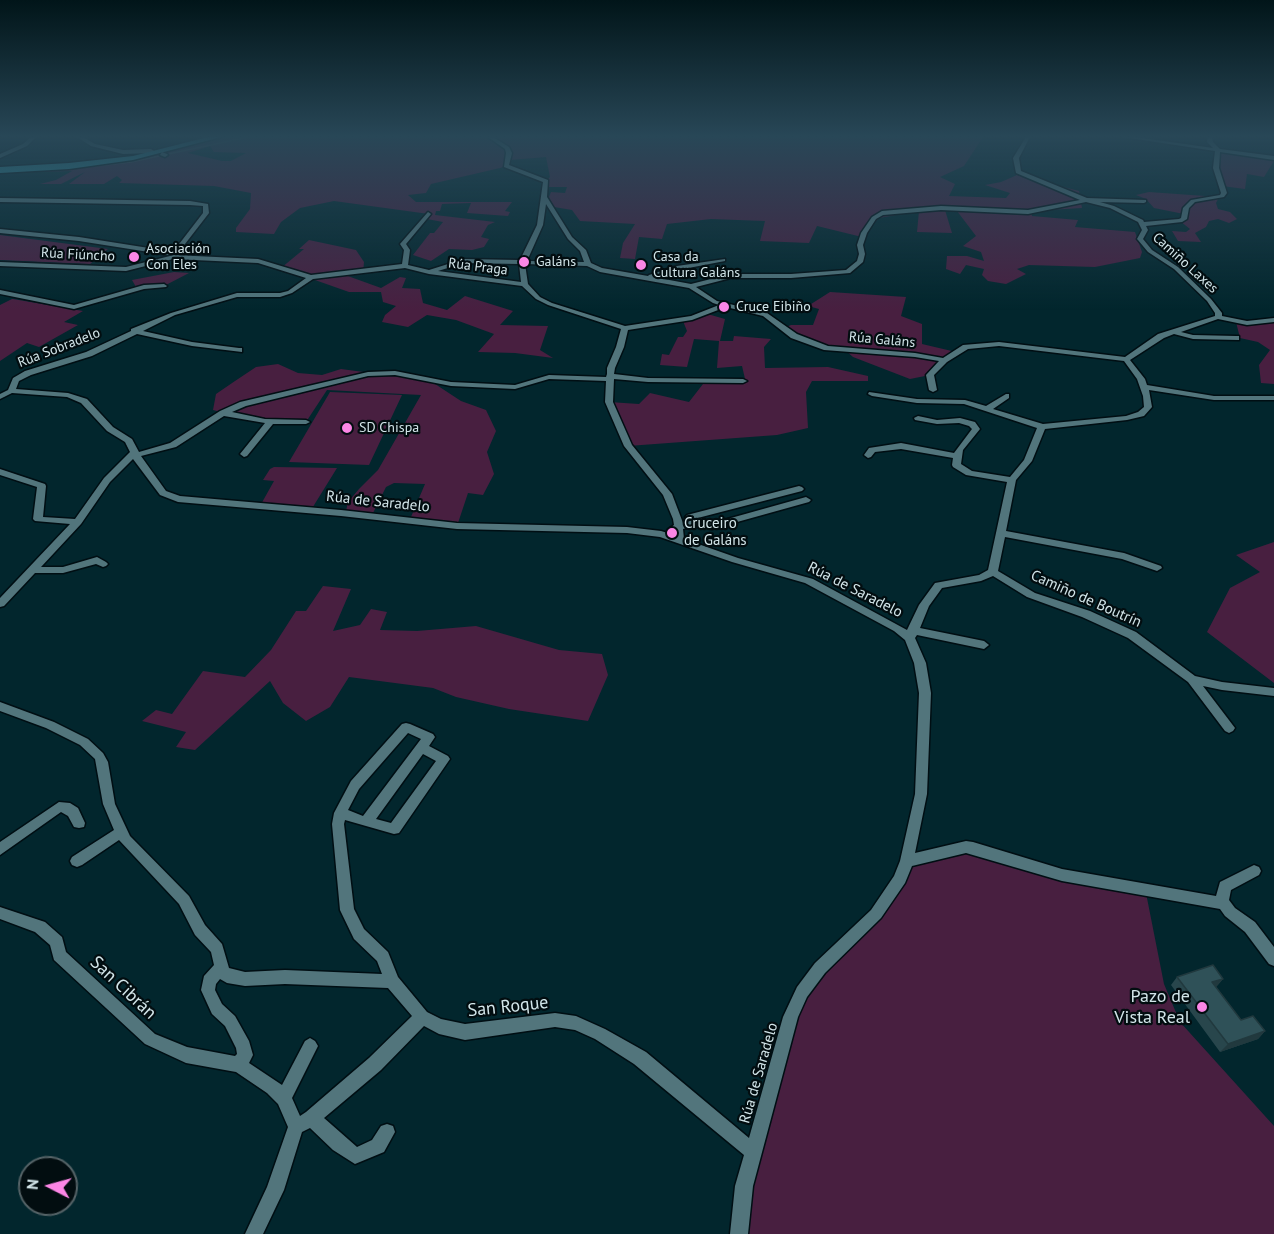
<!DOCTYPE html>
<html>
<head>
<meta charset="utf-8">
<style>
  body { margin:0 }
  #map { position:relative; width:1274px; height:1234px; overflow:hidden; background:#02262d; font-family:"PT Sans",sans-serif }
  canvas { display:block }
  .north { position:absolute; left:18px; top:1156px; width:60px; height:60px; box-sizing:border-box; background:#020d10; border:2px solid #556367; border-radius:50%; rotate:276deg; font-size:16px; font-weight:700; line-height:24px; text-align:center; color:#d2e5e9 }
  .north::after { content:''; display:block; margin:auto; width:21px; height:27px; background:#fb86e5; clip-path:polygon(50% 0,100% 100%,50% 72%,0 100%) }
</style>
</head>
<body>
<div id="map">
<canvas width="1274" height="1234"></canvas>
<div class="north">N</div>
</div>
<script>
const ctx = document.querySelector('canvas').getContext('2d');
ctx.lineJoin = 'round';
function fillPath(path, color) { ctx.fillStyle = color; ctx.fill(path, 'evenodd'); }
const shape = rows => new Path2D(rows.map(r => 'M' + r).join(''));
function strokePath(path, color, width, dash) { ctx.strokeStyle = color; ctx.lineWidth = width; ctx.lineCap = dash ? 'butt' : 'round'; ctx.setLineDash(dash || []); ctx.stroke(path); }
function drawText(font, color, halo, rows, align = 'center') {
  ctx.font = font + ' "PT Sans",sans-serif'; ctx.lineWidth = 4.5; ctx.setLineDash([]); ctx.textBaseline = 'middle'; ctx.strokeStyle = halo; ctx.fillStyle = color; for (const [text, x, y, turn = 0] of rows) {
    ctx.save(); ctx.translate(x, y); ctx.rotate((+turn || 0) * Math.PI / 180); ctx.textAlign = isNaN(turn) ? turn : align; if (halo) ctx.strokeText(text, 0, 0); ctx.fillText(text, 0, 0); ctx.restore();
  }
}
const green = shape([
  [222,137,983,137,964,166,940,177,955,184,949,196,1006,198,1010,193,985,185,1001,182,1017,175,1079,191,1082,208,1031,211,1032,216,1078,220,1075,227,1135,232,1142,252,1140,258,1095,267,1029,265,1017,269,1026,274,1006,284,988,281,982,275,984,269,966,265,960,274,946,269,947,256,967,256,984,261,981,252,963,246,976,236,957,211,945,210,952,233,917,232,919,211,879,218,862,237,817,226,809,243,760,241,765,221,711,219,667,224,662,239,639,237,635,259,620,258,623,243,635,224,580,221,572,210,554,207,549,197,551,192,565,193,567,187,547,187,546,181,550,177,546,157,510,160,506,166,500,168,431,184,426,193,408,195,416,202,512,202,505,211,510,212,508,216,467,213,471,203,442,204,440,211,436,211,435,215,495,222,488,225,481,237,489,239,484,247,472,250,449,249,431,261,413,255,430,233,434,233,443,222,427,219,429,214,334,201,300,208,281,222,274,234,236,232,236,228,250,209,251,193,214,186,119,183,122,180,117,176,104,184,69,184,85,172,61,184,40,184,56,180,72,171,0,173,143,158],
  [210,146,214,152,246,153,231,161,222,161,188,153],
  [1218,150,1274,158,1274,161,1264,177,1247,174,1245,189,1222,186,1216,168],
  [1149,192,1219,197,1216,203,1218,209,1230,212,1237,219,1229,223,1218,219,1209,221,1206,227,1195,233,1201,242,1178,241,1172,231,1186,232,1190,229,1180,221,1184,214,1154,208,1146,199,1136,195],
  [0,235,108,249,90,264,0,260],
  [309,240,356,250,364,262,363,273,345,275,381,288,400,277,406,278,402,288,420,289,423,303,447,310,465,296,513,311,500,325,548,326,540,350,553,358,515,353,478,352,494,334,456,320,427,315,408,327,382,322,385,315,396,306,383,302,381,292,349,292,281,268,304,249,299,249],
  [174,272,189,273,164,286,136,287,132,280],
  [830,292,906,297,901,316,922,324,922,344,956,352,930,375,910,379,853,357,845,350,827,348,784,328,791,325,813,325,819,309,808,306],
  [12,299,13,299,83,311,64,322,78,325,39,347,27,343,0,361,0,305],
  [704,313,725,319,720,341,733,341,734,336,771,339,764,347,765,368,828,367,868,376,868,381,812,381,806,392,808,428,777,435,628,446,609,402,639,404,650,393,689,402,703,384,746,383,742,366,717,368,719,341,694,339,687,367,660,365,662,354,669,355,678,337,683,337,687,331,683,321],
  [1274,318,1274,384,1261,383,1259,365,1270,350,1258,342,1240,338,1236,322],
  [278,364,298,373,322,375,341,369,424,380,432,382,461,401,486,410,496,431,487,452,494,474,483,495,468,493,458,523,411,517,425,484,394,483,386,487,373,513,346,511,348,502,359,489,378,470,421,395,327,390,306,422,239,417,213,410,216,394,235,381,256,367],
  [330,392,402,395,369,465,289,462],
  [274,467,337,468,311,510,260,506,274,481,263,480,270,469],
  [1274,542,1274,683,1207,632,1230,588,1260,572,1236,555],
  [323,586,351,589,333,631,360,625,371,609,387,612,380,630,417,631,476,626,559,650,602,654,608,675,588,721,509,709,456,697,433,688,349,677,330,707,306,721,283,703,270,681,195,750,176,747,186,732,142,721,156,710,172,714,203,671,245,677,271,650,296,611,306,611],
  [955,850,1145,888,1164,984,1180,1022,1274,1126,1274,1234,734,1234,791,1017,820,968,876,914,907,861]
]);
const stream = shape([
  [67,169,131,162,248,137]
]);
const street = shape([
  [31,137,36,137,27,146,0,158,0,154,23,144,31,137],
  [77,137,83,137,95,144,123,150,151,149,154,151,151,153,123,154,91,146,77,137],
  [488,137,493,137,509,147,512,153,509,165,548,180,547,197,572,237,586,250,591,263,602,268,648,276,649,275,677,266,725,259,725,261,678,270,653,277,691,284,731,274,791,274,846,270,857,261,859,254,857,245,861,233,872,217,882,211,941,206,1028,210,1080,200,1016,173,1013,158,1026,137,1030,137,1019,158,1021,171,1087,198,1146,200,1146,202,1144,203,1100,202,1114,206,1143,220,1144,222,1179,219,1181,218,1183,208,1191,200,1220,195,1221,193,1213,168,1215,151,1123,137,1135,137,1213,148,1207,142,1208,137,1212,137,1213,142,1220,149,1274,156,1274,160,1220,152,1219,168,1227,193,1224,197,1195,202,1189,208,1187,219,1182,222,1146,226,1148,230,1143,239,1152,250,1178,267,1211,299,1222,313,1222,316,1247,321,1274,318,1274,322,1247,325,1218,319,1181,332,1193,335,1236,336,1239,336,1239,340,1193,339,1174,334,1164,338,1130,360,1145,379,1147,385,1214,396,1274,396,1274,400,1214,400,1149,390,1152,407,1144,416,1127,420,1045,429,1032,461,1016,480,1006,531,1124,553,1161,566,1162,568,1157,571,1122,559,1005,537,998,571,1035,593,1090,611,1136,632,1195,676,1222,682,1274,688,1274,696,1222,690,1203,686,1235,728,1233,731,1229,733,1225,731,1188,682,1128,638,1082,617,1027,597,993,576,981,581,942,588,929,606,920,628,984,641,989,645,984,649,917,635,915,638,926,663,931,693,927,794,915,853,966,841,973,842,1062,869,1216,896,1220,882,1254,865,1259,867,1261,871,1259,875,1231,890,1229,900,1235,908,1255,922,1274,947,1274,966,1269,964,1245,932,1225,916,1220,909,1062,881,966,853,912,866,905,883,881,918,825,973,807,997,798,1017,753,1186,748,1234,730,1234,735,1186,744,1155,634,1064,595,1039,575,1030,555,1027,465,1040,439,1034,424,1026,381,1070,324,1118,357,1147,372,1140,381,1126,387,1124,393,1126,395,1132,384,1152,355,1164,333,1150,310,1128,302,1132,284,1190,263,1234,245,1234,267,1187,288,1127,278,1104,267,1093,236,1072,186,1063,145,1044,54,960,50,945,35,932,0,919,0,907,45,922,62,937,66,952,155,1034,187,1047,235,1056,237,1054,236,1048,225,1026,212,1014,201,990,204,976,214,965,211,952,195,935,179,904,119,840,82,865,77,867,72,865,70,861,72,857,114,830,103,804,95,759,80,745,46,728,0,711,0,702,54,722,88,739,103,753,108,762,115,804,130,836,189,896,205,925,222,944,229,968,245,972,285,970,382,974,377,961,354,939,340,910,332,824,334,813,351,781,402,724,406,723,410,724,433,734,435,737,429,746,448,756,450,759,399,833,394,834,345,820,344,824,354,909,364,929,388,952,398,977,427,1012,441,1019,465,1024,555,1013,576,1016,605,1029,646,1052,749,1138,783,1017,797,987,815,963,871,910,894,876,900,861,915,794,919,693,914,663,905,640,894,631,805,583,732,562,660,537,627,533,457,529,341,516,178,502,160,495,133,459,110,482,81,524,41,567,63,567,97,557,106,562,108,564,106,566,103,567,96,564,63,573,35,573,4,606,0,607,0,598,70,524,35,521,33,519,37,487,0,475,0,469,45,484,46,486,43,517,75,519,104,478,130,452,125,442,107,431,81,403,67,397,12,393,0,399,0,394,8,390,13,378,25,371,86,352,131,331,131,329,171,313,237,293,280,293,288,291,306,278,258,263,173,259,126,271,0,266,0,262,126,267,174,255,258,259,311,275,402,264,404,250,400,244,428,212,431,214,406,244,410,250,408,265,429,270,464,259,520,260,537,225,543,182,504,167,506,153,505,149,488,137],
  [1086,202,1110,208,1138,222,1142,230,1137,239,1138,240,1148,252,1174,269,1207,301,1215,313,1215,316,1158,334,1125,357,999,342,963,345,943,358,915,353,828,346,797,334,767,313,717,301,696,287,731,278,791,278,850,273,863,262,865,254,863,245,867,233,876,219,883,215,941,210,1028,214,1086,202],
  [546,204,568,239,580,251,584,262,527,261,543,225,546,204],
  [464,263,519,264,521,282,438,271,464,263],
  [525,264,587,266,600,272,689,288,713,303,719,305,691,316,625,326,552,303,540,297,528,284,525,264],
  [405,268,429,274,522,286,536,299,548,305,621,329,616,347,607,368,607,374,606,377,549,375,515,385,451,382,395,371,368,372,240,402,220,411,170,443,139,452,132,439,113,427,87,399,68,393,16,389,19,381,31,375,92,356,137,334,192,346,242,352,242,348,239,348,192,342,143,331,175,315,237,297,280,297,292,293,313,279,405,268],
  [726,307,763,316,791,338,824,350,915,357,939,361,926,375,929,390,933,392,937,390,934,375,947,362,968,349,999,346,1124,361,1137,379,1143,396,1144,407,1138,412,1126,416,1043,424,993,409,1009,398,1009,394,1006,394,986,406,965,400,917,399,869,392,868,394,872,396,917,403,964,404,1037,428,1024,460,1010,477,972,471,961,464,963,450,980,429,975,422,960,418,937,420,918,416,914,418,915,420,937,424,959,423,969,426,972,429,954,453,901,443,869,448,864,455,868,458,871,457,875,452,901,449,953,458,952,465,953,467,966,475,1007,482,988,570,979,575,935,583,919,605,907,630,813,579,738,558,684,539,683,529,699,524,712,529,809,502,811,500,806,497,713,523,700,518,683,523,672,494,632,445,613,402,614,379,648,382,743,383,747,381,743,379,648,378,614,374,615,368,624,347,628,330,692,320,726,307],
  [395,375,451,386,515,389,549,379,606,381,605,402,624,446,663,495,673,519,674,525,670,528,674,531,674,535,661,531,627,527,457,523,341,510,180,496,166,491,141,456,176,447,224,416,265,423,240,454,244,457,247,456,273,424,306,424,310,422,306,420,265,419,232,412,246,406,368,376,395,375],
  [408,733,421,739,363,816,348,810,359,789,408,733],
  [423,754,436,761,391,823,376,819,423,754],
  [220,979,227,983,245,986,285,984,388,988,412,1016,369,1058,306,1112,300,1116,292,1098,318,1046,315,1041,310,1038,305,1041,282,1085,249,1063,253,1055,249,1041,235,1016,222,1004,215,990,216,984,220,979],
  [162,152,167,154,168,155,165,157,160,155,162,152],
  [0,198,190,201,208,204,209,213,178,253,176,254,173,252,203,213,203,206,190,205,0,202,0,198],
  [0,229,79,237,168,251,171,253,168,255,79,241,0,233,0,229],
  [164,284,167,286,166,287,144,289,74,309,0,294,0,290,74,305,144,285,164,284],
  [799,486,802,487,804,489,802,491,690,520,685,517,687,515,799,486],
  [59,802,70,803,78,808,85,823,84,827,79,828,74,827,68,816,61,812,0,855,0,842,59,802]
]);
const primary = shape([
  [208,137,221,137,133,160,69,169,0,173,0,167,69,163,133,156,208,137]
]);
const wall = shape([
  [1177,977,1223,979,1216,987,1241,1020,1265,1031,1258,1039,1220,1052,1171,985]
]);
const shadedWall = shape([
  [1223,979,1216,987,1205,990,1212,982],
  [1265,1031,1258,1039,1220,1052,1228,1044]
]);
const building = shape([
  [1213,965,1223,979,1212,982,1241,1020,1253,1016,1265,1031,1228,1044,1177,977,1213,965]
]);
const markers = [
  [134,257,6,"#fb86e5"],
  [524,262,6,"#fb86e5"],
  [641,265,6,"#fb86e5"],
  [724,307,6,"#fb86e5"],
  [347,428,6,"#fb86e5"],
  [672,533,6,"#fb86e5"],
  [1202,1007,6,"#fb86e5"]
];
const farPoinames = [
  ["Asociación",146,249],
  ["Con Eles",146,265],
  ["Casa da",653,257],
  ["Cultura Galáns",653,273],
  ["Galáns",536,262],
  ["Cruce Eibiño",736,307],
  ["SD Chispa",359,428]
];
const farStreetnames = [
  ["Rúa Fiúncho",78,255,3],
  ["Camiño Laxes",1185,263,42],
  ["Rúa Praga",478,267,7],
  ["Rúa Galáns",882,340,5],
  ["Rúa Sobradelo",59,348,-21]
];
const streetNames = [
  ["Rúa de Saradelo",378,502,6],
  ["Rúa de Saradelo",855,590,27],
  ["Camiño de Boutrín",1086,599,24],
  ["Rúa de Saradelo",759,1073,-74]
];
const poiNames = [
  ["Cruceiro",684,524],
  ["de Galáns",684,541]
];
const nearStreetnames = [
  ["San Cibrán",123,988,43],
  ["San Roque",508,1007,-6]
];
const nearPoinames = [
  ["Pazo de",1190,997],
  ["Vista Real",1190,1018]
];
fillPath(green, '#481f40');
strokePath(stream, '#4f4553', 1.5);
strokePath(street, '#000e13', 3);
strokePath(primary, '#000e13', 3);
fillPath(street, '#52757c');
fillPath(primary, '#3098a8');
fillPath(wall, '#28464c');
fillPath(shadedWall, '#21393e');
fillPath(building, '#2f5158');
strokePath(building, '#21393e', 1.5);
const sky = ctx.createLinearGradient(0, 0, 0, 310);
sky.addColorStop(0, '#011519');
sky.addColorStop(0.44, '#284757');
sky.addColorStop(1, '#28475700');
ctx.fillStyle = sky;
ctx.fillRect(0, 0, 1274, 310);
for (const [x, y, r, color] of markers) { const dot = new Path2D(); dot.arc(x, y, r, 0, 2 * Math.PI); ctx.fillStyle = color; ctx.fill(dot); strokePath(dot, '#020d10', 2); }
drawText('14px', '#d2e5e9', '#020d10', farPoinames, 'left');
drawText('14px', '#d2e5e9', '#020d10', farStreetnames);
drawText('15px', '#d2e5e9', '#020d10', streetNames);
drawText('15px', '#d2e5e9', '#020d10', poiNames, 'left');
drawText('18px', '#d2e5e9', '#020d10', nearStreetnames);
drawText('18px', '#d2e5e9', '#020d10', nearPoinames, 'right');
</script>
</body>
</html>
